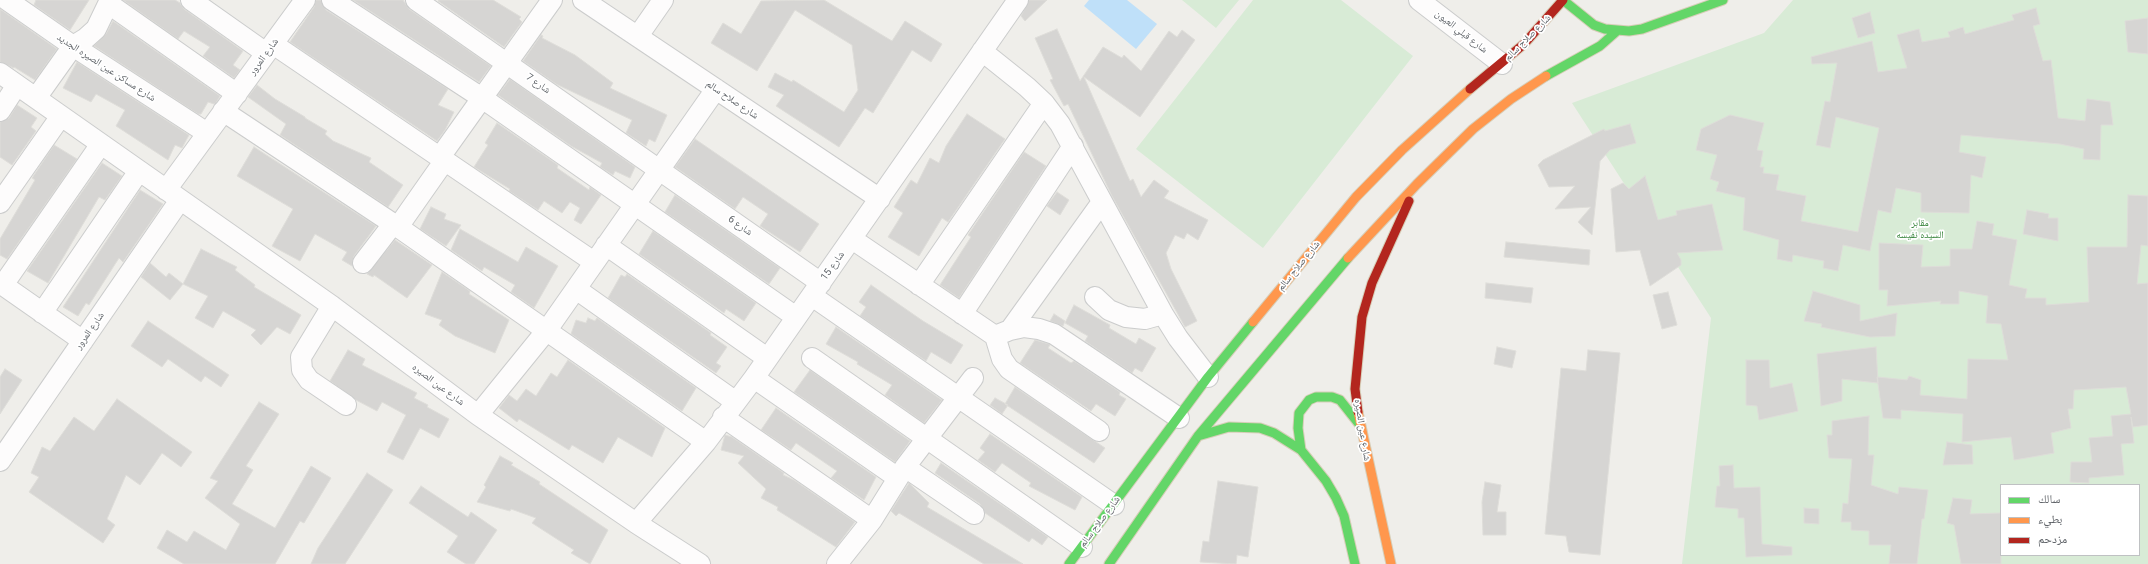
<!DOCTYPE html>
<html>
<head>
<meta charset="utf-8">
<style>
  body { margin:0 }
  #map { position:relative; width:2148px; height:564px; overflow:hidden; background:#efeeea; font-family:Roboto,"Noto Naskh Arabic",sans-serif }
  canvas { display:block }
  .legend { position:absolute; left:2000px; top:484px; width:140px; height:72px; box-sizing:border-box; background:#fff; border:1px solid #bfc1c3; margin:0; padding:5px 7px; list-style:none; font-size:12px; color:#5f6368 }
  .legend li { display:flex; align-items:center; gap:8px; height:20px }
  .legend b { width:20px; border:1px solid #bfc1c3 }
</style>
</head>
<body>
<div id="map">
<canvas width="2148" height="564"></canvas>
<ul class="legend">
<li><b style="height:5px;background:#63d668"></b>سالك</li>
<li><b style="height:5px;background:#ff974d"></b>بطيء</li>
<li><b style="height:5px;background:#b3261e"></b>مزدحم</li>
</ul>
</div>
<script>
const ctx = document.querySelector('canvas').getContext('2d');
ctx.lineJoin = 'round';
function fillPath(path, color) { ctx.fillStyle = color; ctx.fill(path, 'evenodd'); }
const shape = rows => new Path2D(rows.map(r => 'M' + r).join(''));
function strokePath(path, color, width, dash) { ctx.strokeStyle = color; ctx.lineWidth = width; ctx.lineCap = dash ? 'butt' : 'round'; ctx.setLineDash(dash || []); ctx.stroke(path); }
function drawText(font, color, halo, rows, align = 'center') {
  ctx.font = font + ' Roboto,"Noto Naskh Arabic",sans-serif'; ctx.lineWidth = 3.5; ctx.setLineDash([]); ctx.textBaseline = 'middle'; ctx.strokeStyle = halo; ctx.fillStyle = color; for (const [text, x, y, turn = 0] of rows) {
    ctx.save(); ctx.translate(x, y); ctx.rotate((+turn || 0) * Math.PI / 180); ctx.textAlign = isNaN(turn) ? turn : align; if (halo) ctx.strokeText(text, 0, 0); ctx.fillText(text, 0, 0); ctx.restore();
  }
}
const green = shape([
  [1182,0,1239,0,1216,28],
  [1253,0,1341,0,1413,56,1263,248,1136,149],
  [1793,0,2148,0,2148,564,1682,564,1711,318,1572,103,1764,33],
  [2001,485,2139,485,2139,555,2001,555]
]);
const water = shape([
  [1089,0,1127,0,1157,24,1136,49,1084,6]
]);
const building = shape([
  [36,0,89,0,70,30,34,5,36,0],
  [123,0,175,0,180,3,184,9,243,51,233,65,240,70,234,78,203,56,210,47,184,31,178,39,123,0],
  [316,0,321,0,326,10,448,89,438,105,454,112,445,130,437,141,290,42,314,7,316,0],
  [353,0,403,0,409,9,491,66,479,82,353,0],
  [439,0,493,0,521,17,519,19,522,22,504,47,438,1,439,0],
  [824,0,892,41,905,21,942,44,931,62,912,50,873,113,865,108,839,147,776,106,784,95,768,87,775,73,792,82,793,80,844,112,858,90,852,45,795,10,757,71,711,43,723,23,741,34,761,1,824,0],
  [1029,0,1047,0,1025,21,1021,16,1029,0],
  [2036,8,2040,24,2033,26,2043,61,2051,60,2058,118,2085,121,2087,99,2110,102,2113,125,2101,125,2100,160,2083,159,2084,149,2060,144,1961,135,1959,152,1986,157,1982,178,1971,175,1969,213,1921,212,1921,193,1896,188,1891,213,1878,210,1870,251,1843,245,1838,271,1823,268,1824,261,1793,255,1792,262,1777,259,1779,240,1743,230,1745,198,1716,191,1719,182,1710,179,1717,155,1696,150,1701,129,1730,115,1764,123,1757,150,1763,151,1760,167,1764,167,1763,173,1779,175,1776,190,1806,196,1801,221,1858,232,1879,128,1836,117,1830,148,1816,145,1825,101,1830,102,1837,63,1812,64,1811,57,1872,41,1878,72,1907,68,1897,35,1919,29,1922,42,1950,37,1948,32,1963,27,1965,34,2014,20,2012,15,2036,8],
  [0,9,57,49,35,80,14,67,14,68,0,62,0,9],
  [1870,12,1875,33,1858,38,1852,18,1870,12],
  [2148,18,2148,54,2128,52,2125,21,2148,18],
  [113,21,220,96,216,103,214,104,208,102,201,114,198,114,94,46,106,34,113,21],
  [1057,29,1080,81,1103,47,1122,58,1124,55,1141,71,1169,31,1177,37,1182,30,1195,40,1140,117,1084,77,1130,181,1133,179,1141,197,1154,180,1169,191,1164,198,1208,220,1198,240,1187,233,1184,239,1175,235,1166,253,1171,269,1197,321,1185,327,1112,196,1068,104,1064,106,1050,80,1053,79,1035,38,1057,29],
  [541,35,543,36,542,38,575,55,613,83,610,88,667,115,655,142,649,139,646,146,626,133,632,120,556,84,523,61,541,35],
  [77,62,189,135,182,148,175,145,168,160,116,126,125,110,96,94,91,102,63,88,77,62],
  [510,79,635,167,630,178,615,171,613,175,600,167,602,163,571,146,498,95,510,79],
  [257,85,275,99,305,117,305,118,327,131,325,134,333,141,371,158,369,162,403,185,388,207,280,135,286,124,248,97,257,85],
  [17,105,37,118,31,127,36,131,12,165,0,157,0,122,9,118,17,105],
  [967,114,1005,139,948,222,942,218,919,256,888,237,903,213,894,207,911,180,917,184,930,158,939,163,946,146,967,114],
  [497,123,558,165,557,168,589,190,590,187,601,195,581,224,574,220,580,208,570,202,562,213,544,201,538,210,509,191,510,189,474,167,488,145,485,143,497,123],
  [1630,124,1636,143,1610,150,1600,161,1592,235,1578,222,1591,207,1555,209,1575,186,1549,187,1538,165,1543,160,1604,129,1605,131,1630,124],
  [695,139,819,224,800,252,760,226,768,214,743,197,735,209,675,167,695,139],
  [54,145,77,159,7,259,0,255,0,239,35,180,32,178,54,145],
  [254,147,376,226,354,256,352,266,342,260,347,252,315,234,300,261,272,246,293,209,237,176,254,147],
  [1024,152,1046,166,959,298,940,285,971,237,968,235,1024,152],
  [102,163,122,176,105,200,99,197,48,283,27,271,102,163],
  [1645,176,1658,220,1677,215,1676,211,1712,204,1723,250,1677,253,1681,260,1681,265,1650,286,1640,250,1616,252,1611,189,1623,183,1629,189,1645,176],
  [140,190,163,204,123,262,119,258,89,305,86,303,78,316,63,307,140,190],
  [1057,192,1069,200,1060,215,1047,206,1057,192],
  [675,195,780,268,769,284,665,212,675,195],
  [2128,195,2148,196,2148,246,2141,245,2137,284,2148,283,2148,425,2133,427,2131,417,2134,443,2121,444,2124,475,2089,478,2089,483,2070,482,2071,462,2092,462,2089,438,2113,436,2111,416,2131,414,2126,387,2074,390,2073,409,2068,409,2071,428,2051,433,2054,453,2026,458,2014,460,2011,437,1962,442,1963,414,1901,410,1901,419,1883,418,1877,377,1907,380,1909,376,1921,380,1920,395,1967,399,1968,359,2008,360,2001,324,1986,323,1988,296,1959,291,1959,304,1940,304,1941,301,1887,306,1888,290,1879,290,1879,243,1923,245,1921,267,1950,266,1950,249,1972,249,1977,221,1994,224,1992,235,2017,240,2009,285,2027,289,2025,298,2046,298,2046,305,2089,302,2087,247,2127,247,2128,195],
  [431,207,446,214,444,219,461,225,446,246,420,229,431,207],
  [2027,210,2049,214,2048,218,2058,218,2058,241,2023,234,2027,210],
  [460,229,518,262,526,247,558,266,534,308,511,292,515,285,484,267,482,271,451,250,460,229],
  [653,231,756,303,744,321,726,309,724,313,639,254,653,231],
  [395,240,432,265,407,298,374,275,373,277,367,274,395,240],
  [1506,242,1590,250,1589,265,1504,257,1506,242],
  [201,249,237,267,235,270,255,285,254,287,301,315,290,334,277,327,261,345,251,335,256,330,223,311,213,328,195,318,208,296,183,284,201,249],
  [150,263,166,277,169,273,183,284,170,300,141,277,150,263],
  [442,272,470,291,469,294,509,320,495,353,455,336,439,325,442,320,425,314,442,272],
  [627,274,711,333,710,335,727,347,716,363,721,366,716,373,608,298,621,275,625,277,627,274],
  [1486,283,1533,288,1531,303,1485,298,1486,283],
  [871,285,923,321,963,345,951,364,931,352,926,361,860,316,866,307,859,302,871,285],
  [1813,291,1860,305,1860,321,1897,313,1895,336,1870,337,1821,327,1822,324,1804,321,1813,291],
  [1668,292,1677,325,1662,329,1653,295,1668,292],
  [1074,305,1110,325,1109,328,1136,344,1139,338,1156,348,1142,372,1135,368,1132,373,1085,341,1088,336,1065,323,1074,305],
  [1054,314,1065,321,1063,326,1050,321,1054,314],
  [588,318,595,321,597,318,696,388,682,411,571,334,576,320,586,323,588,318],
  [148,321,229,375,221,387,205,376,201,382,168,359,162,367,131,346,148,321],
  [836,327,942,400,924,423,885,395,892,385,857,364,858,362,826,344,836,327],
  [1035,340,1049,344,1050,345,1048,348,1071,363,1074,361,1120,392,1119,395,1126,399,1115,416,1096,404,1091,411,1020,363,1035,340],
  [1497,347,1516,351,1512,368,1494,364,1497,347],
  [1876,347,1878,383,1842,379,1842,401,1821,406,1817,354,1876,347],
  [348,350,365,359,362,365,417,393,414,398,428,405,427,407,449,419,439,438,420,428,403,460,387,452,406,415,382,402,377,411,356,400,330,381,348,350],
  [1588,350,1620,353,1600,555,1569,552,1566,536,1545,534,1561,368,1586,371,1588,350],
  [568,360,665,428,652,457,618,437,603,463,572,445,569,450,519,419,517,422,499,408,509,395,517,401,526,389,536,396,551,373,557,377,568,360],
  [1746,360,1769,360,1770,388,1792,383,1798,411,1759,420,1757,406,1746,405,1746,360],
  [5,369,22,380,0,414,0,377,5,369],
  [810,370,910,441,895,462,794,392,810,370],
  [1015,387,1105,448,1094,463,1005,404,1015,387],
  [995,398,1008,405,1002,414,990,405,995,398],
  [117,399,192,452,181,467,162,453,140,485,126,475,107,519,115,525,103,543,29,492,39,477,31,473,42,447,50,451,74,417,94,431,117,399],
  [259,402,279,414,246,466,253,470,232,504,275,528,311,466,331,478,304,523,300,521,275,564,184,564,157,548,167,530,187,542,194,531,226,550,240,524,205,498,218,481,210,478,259,402],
  [776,408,876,477,864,500,831,478,837,471,796,443,791,450,761,430,776,408],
  [1869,416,1868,455,1874,455,1871,485,1898,494,1899,487,1928,490,1924,519,1922,519,1917,564,1889,564,1891,545,1869,545,1869,531,1851,530,1851,522,1841,522,1843,503,1848,504,1852,459,1829,458,1827,435,1832,435,1832,421,1869,416],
  [990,434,1082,497,1075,510,1029,486,1031,483,1002,463,995,472,978,460,985,452,980,448,990,434],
  [725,435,732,437,784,473,783,475,794,480,855,522,836,547,777,510,778,507,761,498,766,489,738,463,744,456,721,450,725,435],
  [1947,442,1972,445,1973,464,1943,465,1947,442],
  [500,456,513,463,511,465,540,482,539,484,608,530,590,564,571,553,574,550,532,523,536,518,511,509,510,511,477,502,486,487,484,485,500,456],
  [941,463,1048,537,1042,545,1032,538,1029,542,985,513,980,504,935,473,941,463],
  [1733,465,1734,488,1760,487,1762,544,1792,547,1792,555,1746,557,1744,518,1738,518,1738,509,1715,507,1717,486,1720,486,1719,466,1733,465],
  [367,473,393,490,345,564,311,564,318,548,367,473],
  [1218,481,1258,487,1248,557,1237,555,1236,564,1200,562,1203,541,1209,542,1218,481],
  [1485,482,1501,485,1497,512,1506,512,1506,535,1483,535,1482,502,1485,482],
  [909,483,929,503,927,507,1023,564,984,564,899,513,896,516,891,511,909,483],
  [421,486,468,517,471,512,497,530,474,564,466,564,447,552,458,536,409,503,421,486],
  [1953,498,1972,500,1970,514,2001,513,2001,564,1961,564,1954,525,1947,523,1953,498],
  [1804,508,1819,509,1819,524,1804,523,1804,508]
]);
const street = shape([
  [7,0,73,46,207,133],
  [191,0,266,53],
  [332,0,482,98,796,317],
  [416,0,821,283],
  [583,0,880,199],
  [1419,0,1502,64],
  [109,4,237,94],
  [638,36,663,0],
  [273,44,594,262],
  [982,51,1027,87,1044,103,1060,124,1163,314,1178,338,1208,377],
  [0,73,332,306,478,415,636,523,700,564],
  [36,98,73,46,86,38,96,29,110,0],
  [0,111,17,85],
  [223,111,398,227,706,442],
  [440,157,552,0],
  [166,190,305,0],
  [0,203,61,116],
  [398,227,445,160],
  [852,239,995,336,1002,359,1009,369,1099,431],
  [606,245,767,358],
  [363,263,393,224],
  [0,283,83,341],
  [3,285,101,144],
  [919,285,1044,103],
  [576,289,736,402],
  [812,296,1114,505],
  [1095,297,1109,310,1126,317,1145,319,1163,314],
  [332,306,301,357,302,370,309,380,346,405],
  [42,313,139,171],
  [962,314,1073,146],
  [1010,330,1102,202],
  [995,336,1010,330,1024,327,1039,329,1054,334,1179,418],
  [812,358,1082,547],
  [754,378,898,478],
  [478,415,547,330,716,89],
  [723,417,872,520],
  [0,461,180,200],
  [905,467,974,514],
  [636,523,706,442,754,378,1018,0],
  [837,564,872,520,905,467,973,378]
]);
const fast = shape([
  [1563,0,1594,25,1605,29,1629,31,1642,29,1723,0],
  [1546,76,1600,46,1617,31],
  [1198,436,1229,427,1260,428,1274,433,1301,450,1326,481,1336,498,1344,516,1355,564],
  [1301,450,1298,428,1299,413,1309,400,1316,397,1332,397,1340,400,1359,424],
  [1069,564,1208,377,1253,322],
  [1109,564,1198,436,1348,258]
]);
const slow = shape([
  [1348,258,1417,184,1473,129,1511,99,1546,76],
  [1253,322,1356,197,1402,150,1470,89],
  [1358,412,1391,564]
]);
const jam = shape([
  [1470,89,1524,44,1563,0],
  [1358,412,1355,389,1362,317,1372,283,1409,201]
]);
const streetNames = [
  ["شارع قبلي العيون",1461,32,38],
  ["شارع صلاح سالم",1528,38,-45],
  ["شارع المرور",264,57,-54],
  ["شارع مساكن عين الصيره الجديد",106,68,33],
  ["شارع 7",538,84,35],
  ["شارع صلاح سالم",732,100,34],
  ["شارع 6",740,226,35],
  ["شارع 15",833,266,-54],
  ["شارع صلاح سالم",1299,266,-51],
  ["شارع المرور",90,331,-55],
  ["شارع عين الصيره",438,385,37],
  ["شارع عين الصيره",1362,430,81],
  ["شارع صلاح سالم",1100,522,-53]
];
const parkNames = [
  ["مقابر",1920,223],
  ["السيده نفيسه",1920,235]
];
fillPath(green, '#d8ebd6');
fillPath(water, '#bfe0f9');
fillPath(building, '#d6d5d3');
strokePath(building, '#deddd9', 1);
strokePath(street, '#cbcccc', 22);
strokePath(fast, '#d7ceb8', 11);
strokePath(slow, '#d7ceb8', 11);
strokePath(jam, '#d7ceb8', 11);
strokePath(street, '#fdfcfc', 20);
strokePath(fast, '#63d668', 9);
strokePath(slow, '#ff974d', 9);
strokePath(jam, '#b3261e', 9);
drawText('10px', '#5f6368', '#fff', streetNames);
drawText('10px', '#348238', '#fff', parkNames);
</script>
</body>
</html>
